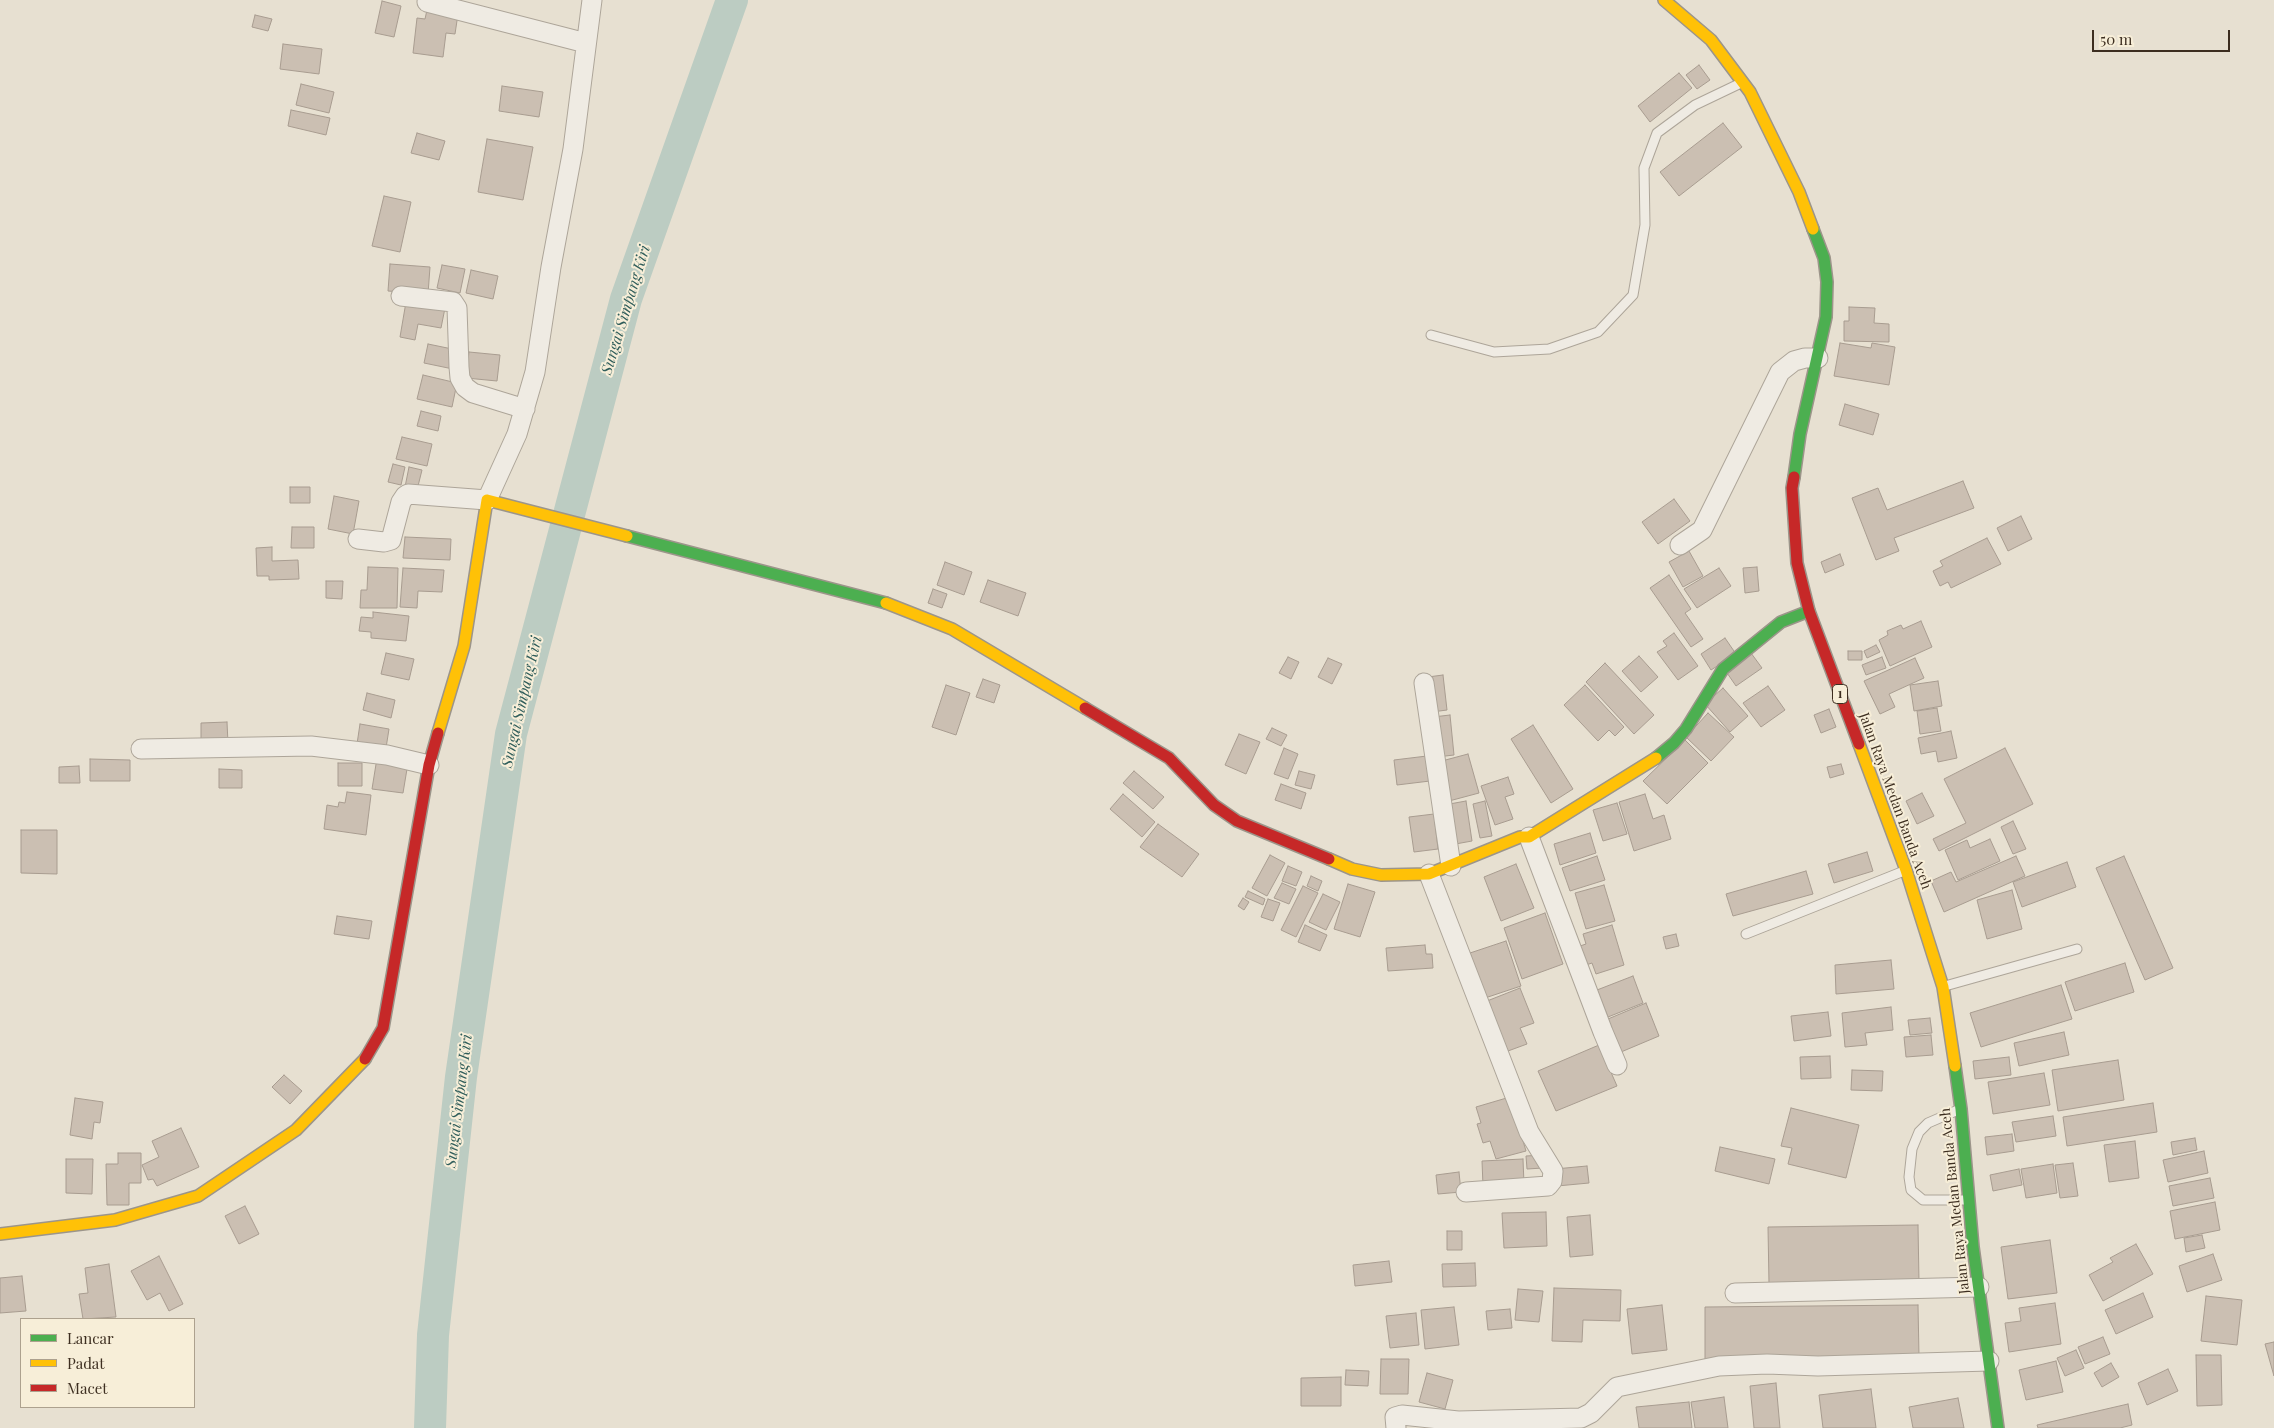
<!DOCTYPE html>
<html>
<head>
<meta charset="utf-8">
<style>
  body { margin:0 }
  #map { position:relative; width:2274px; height:1428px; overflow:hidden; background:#e7e0d1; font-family:"Playfair Display",serif }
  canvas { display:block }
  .legend { position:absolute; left:20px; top:1318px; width:175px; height:90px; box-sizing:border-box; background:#f7eed8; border:1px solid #ada18e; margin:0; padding:6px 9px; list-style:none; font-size:15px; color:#3d2e20 }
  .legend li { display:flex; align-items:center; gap:10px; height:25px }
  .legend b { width:25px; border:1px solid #ada18e }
  .scale { position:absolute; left:2092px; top:30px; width:138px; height:22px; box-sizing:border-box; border:2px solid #3d2e20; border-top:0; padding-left:6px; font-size:15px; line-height:18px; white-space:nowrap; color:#3d2e20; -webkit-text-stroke:4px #f7eed8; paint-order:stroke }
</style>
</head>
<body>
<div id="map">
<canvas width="2274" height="1428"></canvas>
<ul class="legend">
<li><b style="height:6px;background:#4caf50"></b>Lancar</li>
<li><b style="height:6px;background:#ffc107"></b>Padat</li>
<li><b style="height:6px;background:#c62828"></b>Macet</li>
</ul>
<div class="scale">50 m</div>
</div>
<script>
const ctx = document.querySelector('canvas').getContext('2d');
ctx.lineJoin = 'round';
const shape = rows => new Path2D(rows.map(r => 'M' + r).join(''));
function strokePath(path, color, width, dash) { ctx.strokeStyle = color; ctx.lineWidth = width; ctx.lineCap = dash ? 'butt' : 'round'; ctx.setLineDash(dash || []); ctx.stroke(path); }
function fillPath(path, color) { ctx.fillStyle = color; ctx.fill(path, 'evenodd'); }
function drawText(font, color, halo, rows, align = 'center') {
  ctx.font = font + ' "Playfair Display",serif'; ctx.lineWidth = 4; ctx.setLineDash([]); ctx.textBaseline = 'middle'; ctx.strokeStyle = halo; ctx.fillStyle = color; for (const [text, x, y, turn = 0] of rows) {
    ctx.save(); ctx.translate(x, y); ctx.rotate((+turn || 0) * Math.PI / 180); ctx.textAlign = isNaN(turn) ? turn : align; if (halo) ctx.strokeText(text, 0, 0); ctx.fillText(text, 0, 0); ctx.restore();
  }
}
const river = shape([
  [430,1428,433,1335,461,1077,511,734,626,299,732,0]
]);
const building = shape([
  [382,1,401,6,394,37,375,33,382,1],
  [427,10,458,14,455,34,446,33,443,57,413,53,417,18,425,19,427,10],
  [255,15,272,19,268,31,252,27,255,15],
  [283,44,322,49,319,74,280,69,283,44],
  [1699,65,1710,80,1697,89,1686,75,1699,65],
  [1679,73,1692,88,1650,122,1638,106,1679,73],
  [301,84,334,92,329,113,296,105,301,84],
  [502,86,543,92,539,117,499,111,502,86],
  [291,110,330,118,326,135,288,126,291,110],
  [1723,123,1742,147,1679,196,1660,172,1723,123],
  [417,133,445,141,439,160,411,153,417,133],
  [487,139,533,147,523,200,478,192,487,139],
  [384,196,411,202,400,252,372,246,384,196],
  [390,264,430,267,428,294,388,291,390,264],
  [442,265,465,269,460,293,437,288,442,265],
  [471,270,498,276,493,299,466,293,471,270],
  [406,302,445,308,441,328,418,324,415,340,400,337,406,302],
  [1849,307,1875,308,1874,323,1889,324,1889,342,1844,341,1844,321,1849,321,1849,307],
  [1840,343,1871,348,1872,343,1895,347,1889,385,1834,376,1840,343],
  [428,344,457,350,453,369,424,363,428,344],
  [469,352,500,355,497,381,466,378,469,352],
  [423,375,457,383,452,407,417,399,423,375],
  [1845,404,1879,414,1873,435,1839,425,1845,404],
  [421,411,441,416,438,431,417,426,421,411],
  [402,437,432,444,427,466,396,459,402,437],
  [393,464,405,467,401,485,388,482,393,464],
  [409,467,422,470,417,490,405,487,409,467],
  [1963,481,1974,508,1894,538,1899,551,1876,560,1852,498,1878,488,1887,510,1963,481],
  [290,487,310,487,310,503,290,503,290,487],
  [334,496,359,501,353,534,328,529,334,496],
  [1674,499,1690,521,1658,544,1642,522,1674,499],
  [2021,516,2032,539,2008,551,1997,528,2021,516],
  [292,527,314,527,314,548,291,548,292,527],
  [405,537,451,539,450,560,403,558,405,537],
  [1987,538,2001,564,1951,588,1948,582,1940,586,1933,571,1943,566,1940,561,1987,538],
  [272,547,272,561,298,560,299,579,269,580,269,576,257,576,256,548,272,547],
  [1689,551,1703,576,1683,587,1669,562,1689,551],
  [1840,554,1844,565,1825,573,1821,562,1840,554],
  [945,562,972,572,964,595,937,585,945,562],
  [368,567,398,568,397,608,360,608,361,590,367,590,368,567],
  [1757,567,1759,591,1745,593,1743,568,1757,567],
  [403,568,444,570,442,592,418,591,417,608,400,607,403,568],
  [1719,568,1731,586,1697,608,1684,589,1719,568],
  [1669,575,1691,609,1685,613,1703,639,1691,647,1650,588,1669,575],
  [988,580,1026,593,1018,616,980,602,988,580],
  [326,581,343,581,342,599,326,598,326,581],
  [933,589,947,594,942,608,928,603,933,589],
  [373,612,409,616,406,641,371,638,371,632,359,631,361,617,373,618,373,612],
  [1921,621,1932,647,1890,666,1879,640,1888,635,1887,631,1901,625,1903,629,1921,621],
  [1674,633,1698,666,1678,680,1657,652,1667,646,1663,641,1674,633],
  [1725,638,1736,654,1711,670,1701,654,1725,638],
  [1876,645,1880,652,1867,658,1864,651,1876,645],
  [1848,651,1862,651,1862,660,1848,660,1848,651],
  [386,653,414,659,409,680,381,674,386,653],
  [1751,653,1762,668,1736,686,1725,670,1751,653],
  [1639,656,1658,677,1641,692,1622,671,1639,656],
  [1288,657,1299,662,1291,679,1279,673,1288,657],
  [1882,657,1886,668,1866,675,1862,665,1882,657],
  [1328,658,1342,664,1332,684,1318,677,1328,658],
  [1915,658,1924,678,1889,694,1895,707,1880,714,1864,681,1915,658],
  [1605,663,1654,715,1634,734,1586,682,1605,663],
  [1443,675,1447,710,1432,712,1428,677,1443,675],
  [983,679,1000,685,994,703,976,697,983,679],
  [1938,681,1942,706,1914,711,1910,685,1938,681],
  [946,685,970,693,956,735,932,727,946,685],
  [1585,685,1624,727,1615,736,1609,730,1598,741,1564,705,1585,685],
  [1768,686,1785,710,1761,727,1743,703,1768,686],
  [1723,688,1748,716,1730,732,1705,704,1723,688],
  [367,693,395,700,391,718,363,710,367,693],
  [1937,708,1941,731,1920,734,1917,711,1937,708],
  [1829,709,1836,727,1821,733,1814,715,1829,709],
  [1708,713,1734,737,1711,761,1686,737,1708,713],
  [1450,715,1454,755,1437,757,1433,717,1450,715],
  [227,722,228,743,201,744,201,723,227,722],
  [360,724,389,729,386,748,357,744,360,724],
  [1533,725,1573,789,1551,803,1511,739,1533,725],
  [1272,728,1287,735,1281,746,1266,739,1272,728],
  [1951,731,1957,758,1938,762,1936,751,1921,754,1918,738,1951,731],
  [1239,734,1260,742,1246,774,1225,765,1239,734],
  [1685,740,1708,763,1667,804,1643,781,1685,740],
  [1284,748,1298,754,1288,779,1274,774,1284,748],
  [2005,748,2033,804,1939,851,1933,839,1966,823,1944,779,2005,748],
  [1468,754,1479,793,1449,801,1438,762,1468,754],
  [1427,756,1430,781,1397,785,1394,760,1427,756],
  [377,758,408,763,403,793,372,789,377,758],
  [90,759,130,760,130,781,90,781,90,759],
  [338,763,362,763,362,786,338,786,338,763],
  [1841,764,1844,774,1830,778,1827,767,1841,764],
  [79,766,80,783,59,783,59,767,79,766],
  [219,769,242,770,242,788,219,788,219,769],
  [1134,771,1164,797,1153,809,1123,783,1134,771],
  [1299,771,1315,775,1311,789,1295,785,1299,771],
  [1508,777,1514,794,1505,797,1513,819,1495,825,1481,786,1508,777],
  [1281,784,1306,793,1301,809,1275,800,1281,784],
  [347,792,371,795,366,835,324,829,327,805,338,807,339,802,345,803,347,792],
  [1922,793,1934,816,1917,824,1906,801,1922,793],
  [1123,794,1155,822,1142,837,1110,809,1123,794],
  [1645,794,1653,819,1664,815,1671,839,1634,851,1619,802,1645,794],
  [1466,801,1472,841,1450,845,1444,805,1466,801],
  [1485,801,1492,836,1480,838,1473,804,1485,801],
  [1617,803,1627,834,1603,841,1593,810,1617,803],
  [1434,814,1438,849,1414,852,1409,817,1434,814],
  [2013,821,2026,849,2013,854,2001,827,2013,821],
  [1158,824,1199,854,1182,877,1140,847,1158,824],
  [21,830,57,830,57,874,21,873,21,830],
  [1590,833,1596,853,1560,865,1554,844,1590,833],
  [1990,839,2000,861,1958,880,1945,850,1967,840,1970,848,1990,839],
  [1867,852,1873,871,1834,883,1828,864,1867,852],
  [1270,855,1285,863,1267,896,1252,888,1270,855],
  [1597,856,1605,880,1570,891,1562,868,1597,856],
  [2016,856,2025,876,1944,912,1931,881,1951,872,1956,882,2016,856],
  [2124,856,2173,968,2145,980,2096,868,2124,856],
  [2067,862,2076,887,2022,907,2013,882,2067,862],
  [1516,864,1534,908,1501,921,1484,877,1516,864],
  [1288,866,1302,872,1296,886,1282,881,1288,866],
  [1806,871,1813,894,1733,916,1726,894,1806,871],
  [1311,876,1322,881,1318,891,1307,886,1311,876],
  [1282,883,1296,889,1289,904,1274,898,1282,883],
  [1348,884,1375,892,1360,937,1334,929,1348,884],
  [1604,885,1615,921,1586,929,1575,893,1604,885],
  [1303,886,1318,893,1296,937,1281,930,1303,886],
  [2012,890,2022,929,1987,939,1977,900,2012,890],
  [1248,891,1265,899,1263,905,1245,897,1248,891],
  [1323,894,1340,902,1326,930,1309,922,1323,894],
  [1243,898,1249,902,1244,910,1238,906,1243,898],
  [1268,899,1280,903,1273,921,1261,917,1268,899],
  [1545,913,1563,964,1522,979,1504,928,1545,913],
  [337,916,372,921,369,939,334,934,337,916],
  [1305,925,1327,935,1320,951,1298,942,1305,925],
  [1612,925,1624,965,1596,974,1592,963,1586,965,1580,946,1586,944,1583,934,1612,925],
  [1676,934,1679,946,1666,949,1663,937,1676,934],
  [1506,941,1521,986,1485,998,1470,953,1506,941],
  [1425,945,1426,954,1432,954,1433,968,1388,971,1386,948,1425,945],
  [1891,960,1894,989,1836,994,1835,965,1891,960],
  [2125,963,2134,992,2075,1011,2065,982,2125,963],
  [1633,976,1643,1003,1608,1017,1597,990,1633,976],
  [2061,985,2072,1019,1981,1047,1970,1013,2061,985],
  [1520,988,1534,1023,1520,1028,1527,1044,1508,1051,1487,1001,1520,988],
  [1646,1003,1659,1036,1621,1052,1608,1019,1646,1003],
  [1891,1007,1893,1030,1865,1033,1867,1045,1845,1047,1842,1013,1891,1007],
  [1828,1012,1831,1036,1794,1041,1791,1016,1828,1012],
  [1930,1018,1932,1033,1910,1035,1908,1020,1930,1018],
  [2064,1032,2069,1055,2019,1066,2014,1043,2064,1032],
  [1931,1035,1933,1055,1906,1057,1904,1037,1931,1035],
  [1599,1045,1617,1086,1556,1111,1538,1071,1599,1045],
  [1830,1056,1831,1078,1801,1079,1800,1057,1830,1056],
  [2009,1057,2011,1075,1975,1079,1973,1061,2009,1057],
  [2118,1060,2124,1100,2058,1111,2052,1070,2118,1060],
  [1852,1070,1883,1071,1882,1091,1851,1090,1852,1070],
  [2044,1073,2050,1105,1993,1114,1988,1082,2044,1073],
  [284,1075,302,1091,290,1104,272,1087,284,1075],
  [1510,1097,1526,1151,1496,1159,1490,1141,1483,1143,1477,1124,1481,1123,1476,1107,1510,1097],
  [75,1098,103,1102,100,1123,94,1122,92,1139,70,1135,75,1098],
  [2153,1103,2157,1132,2067,1146,2063,1117,2153,1103],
  [1791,1108,1859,1125,1846,1178,1788,1164,1792,1148,1781,1146,1791,1108],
  [2053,1116,2056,1136,2016,1142,2012,1122,2053,1116],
  [181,1128,199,1167,157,1186,153,1179,148,1180,142,1165,159,1157,152,1141,181,1128],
  [2012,1134,2014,1151,1987,1155,1985,1137,2012,1134],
  [2195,1138,2197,1150,2173,1155,2171,1142,2195,1138],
  [2135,1141,2139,1178,2109,1182,2104,1145,2135,1141],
  [1720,1147,1775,1159,1769,1184,1715,1171,1720,1147],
  [2204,1151,2208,1173,2168,1182,2163,1160,2204,1151],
  [118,1153,141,1153,141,1183,129,1183,129,1205,107,1205,106,1164,118,1164,118,1153],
  [1543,1155,1543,1168,1527,1169,1526,1156,1543,1155],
  [66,1159,93,1159,92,1194,66,1193,66,1159],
  [1523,1159,1524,1184,1483,1186,1482,1161,1523,1159],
  [2073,1163,2078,1196,2060,1198,2055,1165,2073,1163],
  [2053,1164,2057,1193,2026,1198,2021,1169,2053,1164],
  [1587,1166,1589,1183,1557,1186,1555,1169,1587,1166],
  [2019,1169,2022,1185,1993,1191,1990,1175,2019,1169],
  [1459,1172,1461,1192,1438,1194,1436,1175,1459,1172],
  [2210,1178,2214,1198,2173,1206,2169,1186,2210,1178],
  [2215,1202,2220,1230,2175,1239,2170,1211,2215,1202],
  [245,1206,259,1234,239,1244,225,1216,245,1206],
  [1546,1212,1547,1246,1504,1248,1502,1213,1546,1212],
  [1590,1215,1593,1255,1570,1257,1567,1217,1590,1215],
  [1918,1225,1919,1282,1769,1284,1768,1227,1918,1225],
  [1447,1231,1462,1231,1462,1250,1447,1250,1447,1231],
  [2202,1235,2205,1248,2186,1252,2184,1238,2202,1235],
  [2050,1240,2057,1293,2008,1299,2001,1247,2050,1240],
  [2136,1244,2153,1274,2103,1301,2089,1275,2113,1262,2110,1258,2136,1244],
  [2213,1254,2222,1280,2187,1292,2179,1266,2213,1254],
  [159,1256,183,1304,169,1311,160,1293,147,1300,131,1271,159,1256],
  [1389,1261,1392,1282,1355,1286,1353,1265,1389,1261],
  [1475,1263,1476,1286,1443,1287,1442,1264,1475,1263],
  [109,1264,116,1317,83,1319,79,1294,88,1293,85,1268,109,1264],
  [22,1276,26,1311,0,1313,0,1278,22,1276],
  [1554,1288,1621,1290,1620,1321,1583,1320,1582,1342,1552,1341,1554,1288],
  [1518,1289,1543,1291,1539,1322,1515,1320,1518,1289],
  [2143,1293,2153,1317,2116,1334,2105,1310,2143,1293],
  [2206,1296,2242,1300,2237,1345,2201,1341,2206,1296],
  [2055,1303,2061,1344,2009,1352,2005,1323,2021,1321,2019,1308,2055,1303],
  [1662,1305,1667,1350,1632,1354,1627,1309,1662,1305],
  [1918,1305,1919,1356,1705,1359,1705,1307,1918,1305],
  [1454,1307,1459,1345,1425,1349,1421,1310,1454,1307],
  [1510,1309,1512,1328,1488,1330,1486,1311,1510,1309],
  [1416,1313,1419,1345,1390,1348,1386,1316,1416,1313],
  [2103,1337,2110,1354,2085,1364,2078,1347,2103,1337],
  [2274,1342,2274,1376,2265,1344,2274,1342],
  [2076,1350,2084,1368,2065,1376,2057,1358,2076,1350],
  [2196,1355,2221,1355,2222,1405,2197,1406,2196,1355],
  [1381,1359,1409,1359,1408,1394,1380,1394,1381,1359],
  [2056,1361,2063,1392,2026,1400,2019,1370,2056,1361],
  [2111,1363,2119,1377,2102,1387,2094,1373,2111,1363],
  [2168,1369,2178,1391,2147,1405,2138,1383,2168,1369],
  [1346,1370,1369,1371,1368,1386,1345,1385,1346,1370],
  [1427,1373,1453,1380,1445,1409,1419,1402,1427,1373],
  [1341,1377,1341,1406,1301,1406,1301,1378,1341,1377],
  [1776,1383,1780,1428,1754,1428,1750,1386,1776,1383],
  [1871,1389,1876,1428,1823,1428,1819,1395,1871,1389],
  [1724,1397,1728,1428,1695,1428,1691,1402,1724,1397],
  [1958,1398,1964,1428,1913,1428,1909,1407,1958,1398],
  [1689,1402,1692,1428,1639,1428,1636,1407,1689,1402],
  [2128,1404,2132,1425,2120,1428,2038,1428,2037,1425,2128,1404]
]);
const lane = shape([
  [1431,335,1494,352,1549,349,1598,332,1633,295,1645,225,1644,168,1657,133,1695,105,1741,83],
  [1746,934,1904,871],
  [1945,986,2077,949],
  [1958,1110,1928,1123,1919,1132,1912,1149,1909,1177,1911,1190,1923,1200,1967,1200]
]);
const street = shape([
  [427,2,586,43],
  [401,296,453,302,457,308,459,367,460,378,465,387,473,393,525,409],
  [358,539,384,542,391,540,401,502,405,496,408,494,487,500,517,434,535,372,551,267,573,149,592,0],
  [1680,545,1702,530,1780,372,1794,361,1805,358,1818,358],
  [1424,683,1451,866],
  [141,749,311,746,387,755,429,765],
  [1529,837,1603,1032,1617,1065],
  [1429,874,1529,1132,1553,1171,1552,1181,1548,1186,1466,1192],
  [1735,1293,1979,1287],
  [1396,1428,1395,1417,1402,1415,1458,1421,1581,1418,1591,1413,1617,1387,1719,1366,1767,1364,1818,1366,1989,1361]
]);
const fast = shape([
  [1794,477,1800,434,1826,317,1827,282,1824,258,1813,229],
  [627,536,886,603],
  [1656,758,1674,743,1686,729,1723,669,1781,622,1809,611],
  [1955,1066,1961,1109,1973,1247,1998,1428]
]);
const slow = shape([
  [1664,0,1711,40,1750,92,1799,192,1813,229],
  [886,603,952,629,1085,708],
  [438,733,464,646,487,500,627,536],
  [1859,744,1906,870,1943,987,1955,1066],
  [1329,859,1352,869,1381,875,1429,874,1520,837,1529,837,1656,758],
  [0,1234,115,1220,198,1196,296,1130,365,1059]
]);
const jam = shape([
  [1794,477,1792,488,1797,563,1809,611,1859,744],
  [1085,708,1169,758,1214,805,1237,821,1329,859],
  [365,1059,383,1028,429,765,438,733]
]);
const shields = [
  [1840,694,15]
];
const shieldNames = [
  ["1",1840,694]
];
const streetNames = [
  ["Jalan Raya Medan Banda Aceh",1895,801,70],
  ["Jalan Raya Medan Banda Aceh",1955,1201,-96]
];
const waterNames = [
  ["Sungai Simpang Kiri",626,310,-73],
  ["Sungai Simpang Kiri",522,702,-77],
  ["Sungai Simpang Kiri",459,1101,-83]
];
strokePath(river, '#bcccc2', 32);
fillPath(building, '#cbbfb2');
strokePath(building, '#a89c90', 1);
strokePath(lane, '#ada599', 11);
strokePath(street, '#ada599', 21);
strokePath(fast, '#9c958a', 14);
strokePath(slow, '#9c958a', 14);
strokePath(jam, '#9c958a', 14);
strokePath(lane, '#efebe3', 9);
strokePath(street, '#efebe3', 19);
strokePath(fast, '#4caf50', 11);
strokePath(slow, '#ffc107', 11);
strokePath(jam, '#c62828', 11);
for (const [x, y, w] of shields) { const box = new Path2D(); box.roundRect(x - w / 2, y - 9.5, w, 19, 4); ctx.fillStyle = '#f7eed8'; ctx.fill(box); strokePath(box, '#3d2e20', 1); }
drawText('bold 12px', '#3d2e20', null, shieldNames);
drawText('14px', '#3d2e20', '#f7eed8', streetNames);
drawText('italic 15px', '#2f5d5a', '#f7eed8', waterNames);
</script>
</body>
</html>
